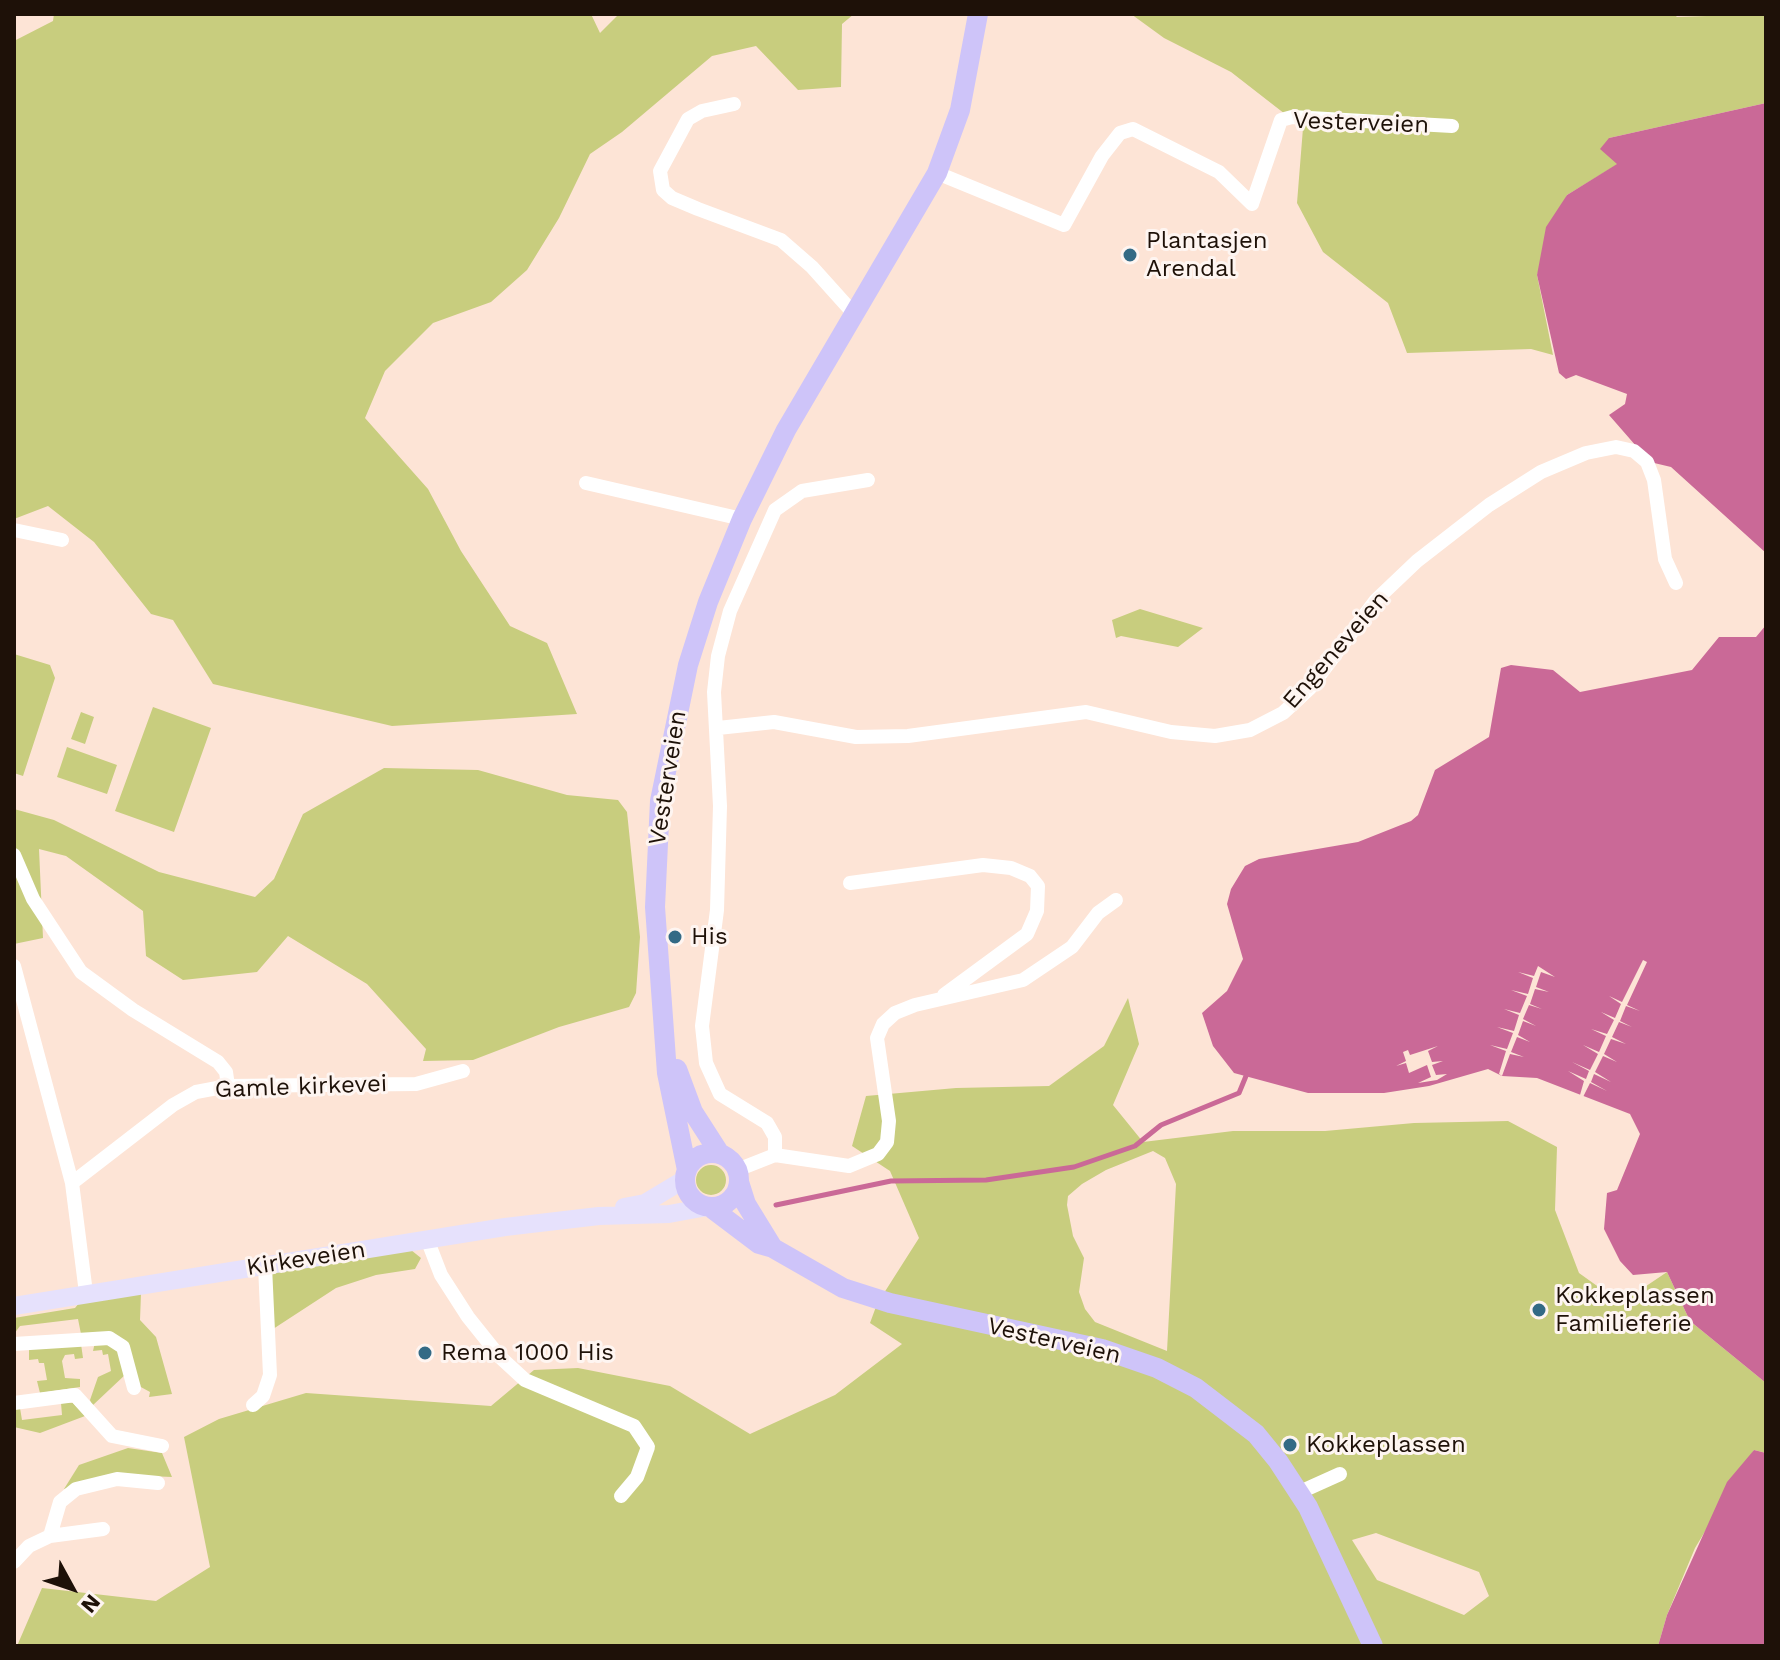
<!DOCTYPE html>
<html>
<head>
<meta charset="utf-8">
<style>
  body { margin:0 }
  #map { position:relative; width:1780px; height:1660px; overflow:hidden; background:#fde4d6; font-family:"Work Sans",sans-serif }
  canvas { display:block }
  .frame { position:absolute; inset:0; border:16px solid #1e1108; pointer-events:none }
  .north { position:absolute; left:32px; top:1548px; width:80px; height:80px; -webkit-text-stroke:6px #fef5f1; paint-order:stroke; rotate:130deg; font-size:22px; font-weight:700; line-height:32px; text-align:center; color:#1e1108 }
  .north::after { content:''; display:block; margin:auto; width:28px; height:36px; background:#1e1108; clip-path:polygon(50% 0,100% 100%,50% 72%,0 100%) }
</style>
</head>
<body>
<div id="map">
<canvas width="1780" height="1660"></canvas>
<div class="frame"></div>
<div class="north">N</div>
</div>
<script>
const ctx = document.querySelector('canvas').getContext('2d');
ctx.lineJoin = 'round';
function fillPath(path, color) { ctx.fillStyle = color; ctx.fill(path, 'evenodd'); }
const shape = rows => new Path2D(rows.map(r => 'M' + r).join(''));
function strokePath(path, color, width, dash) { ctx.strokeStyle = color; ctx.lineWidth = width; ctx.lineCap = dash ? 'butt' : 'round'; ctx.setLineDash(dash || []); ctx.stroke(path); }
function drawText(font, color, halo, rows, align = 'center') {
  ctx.font = font + ' "Work Sans",sans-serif'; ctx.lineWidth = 6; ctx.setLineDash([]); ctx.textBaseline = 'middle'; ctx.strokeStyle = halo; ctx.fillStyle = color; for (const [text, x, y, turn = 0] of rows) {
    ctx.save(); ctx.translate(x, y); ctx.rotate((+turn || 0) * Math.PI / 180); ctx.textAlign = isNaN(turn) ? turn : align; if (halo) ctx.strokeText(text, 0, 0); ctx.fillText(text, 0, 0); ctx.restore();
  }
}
const green = shape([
  [54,14,591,14,600,33,619,14,854,14,842,24,841,87,798,90,756,46,712,56,622,132,590,154,559,218,527,270,491,302,433,323,385,371,365,418,428,489,461,551,510,626,547,643,577,714,392,726,213,684,173,620,151,614,94,542,48,506,14,519,14,41,53,21],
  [1131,14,1674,14,1677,17,1766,14,1766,103,1609,138,1618,164,1567,195,1537,275,1553,355,1531,349,1407,353,1388,303,1323,252,1297,203,1303,128,1231,72,1164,38],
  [1140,609,1203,628,1178,647,1121,636,1116,638,1112,620],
  [14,654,50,665,55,678,23,776,14,773],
  [153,707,211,728,174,832,115,811],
  [81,712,94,717,85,744,71,739],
  [67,747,117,765,107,794,57,777],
  [384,768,478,770,567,795,618,800,627,812,640,937,636,993,629,1007,559,1027,473,1060,423,1061,426,1049,367,984,288,936,257,972,183,980,146,956,143,911,66,856,39,849,43,938,14,944,14,809,54,820,159,872,255,897,274,879,303,814],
  [1128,998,1139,1044,1113,1105,1143,1142,1233,1131,1325,1131,1414,1123,1508,1121,1557,1147,1555,1210,1579,1273,1621,1303,1667,1272,1690,1321,1766,1383,1766,1453,1754,1450,1695,1548,1667,1615,1658,1646,17,1646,42,1588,156,1601,210,1567,184,1437,219,1419,306,1393,491,1406,534,1370,578,1368,670,1386,750,1434,835,1395,902,1344,870,1323,877,1304,919,1238,890,1171,852,1146,866,1096,956,1088,1049,1086,1104,1046],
  [1153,1151,1165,1158,1176,1184,1167,1351,1095,1322,1085,1309,1079,1292,1084,1258,1073,1236,1067,1205,1068,1196,1082,1184,1106,1170],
  [1376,1533,1479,1572,1489,1596,1464,1615,1377,1580,1352,1540],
  '696 1180a15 15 0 1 1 30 0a15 15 0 1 1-30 0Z',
  [411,1250,421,1258,415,1269,376,1275,336,1288,270,1331,267,1274],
  [141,1293,140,1320,156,1337,172,1394,149,1397,150,1392,139,1386,128,1350,81,1334,78,1319,20,1326,14,1334,14,1318,75,1308,79,1303],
  [95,1342,105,1342,122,1355,126,1374,92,1406,90,1400,98,1377,111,1371,108,1354,103,1355,102,1350,93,1351],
  [81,1344,83,1358,75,1359,74,1354,65,1355,62,1361,65,1378,80,1379,80,1387,40,1393,37,1381,47,1380,44,1363,39,1363,38,1359,29,1360,29,1349],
  [67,1402,73,1403,85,1416,40,1433,14,1427,14,1410,20,1408,22,1420,62,1415,61,1403],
  [128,1448,162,1453,172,1477,127,1475,64,1489,79,1465]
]);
const water = shape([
  [1766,103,1766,553,1671,467,1650,462,1609,415,1625,404,1627,394,1576,375,1566,379,1559,373,1537,275,1546,227,1567,195,1617,164,1600,149,1609,138],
  [1766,625,1766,1383,1690,1321,1667,1272,1633,1275,1620,1261,1604,1229,1607,1193,1617,1190,1640,1134,1630,1114,1537,1078,1502,1076,1488,1069,1429,1086,1384,1093,1308,1093,1234,1073,1213,1046,1202,1013,1227,991,1243,959,1227,904,1231,889,1245,866,1259,859,1358,842,1411,821,1418,815,1435,770,1489,737,1501,668,1511,665,1553,670,1580,692,1692,670,1719,637,1756,637],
  [1754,1450,1766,1453,1766,1646,1658,1646,1667,1615,1727,1482]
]);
const pier = shape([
  [1643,960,1647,962,1627,1005,1640,1011,1626,1006,1620,1021,1632,1027,1619,1022,1612,1037,1626,1044,1611,1039,1604,1054,1617,1062,1603,1056,1595,1072,1611,1082,1594,1074,1591,1082,1607,1091,1590,1083,1583,1097,1580,1095,1584,1081,1568,1071,1586,1079,1589,1071,1572,1062,1590,1070,1598,1054,1583,1045,1599,1052,1606,1036,1591,1029,1607,1034,1614,1020,1601,1012,1615,1018,1621,1004,1609,996,1622,1002],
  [1538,966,1555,977,1541,972,1536,987,1549,992,1535,989,1530,1004,1542,1009,1529,1005,1523,1019,1536,1026,1523,1021,1518,1035,1530,1042,1517,1037,1511,1052,1524,1057,1510,1054,1502,1076,1499,1074,1506,1051,1490,1045,1507,1049,1513,1033,1497,1027,1514,1031,1519,1015,1504,1009,1520,1013,1527,996,1511,990,1528,994,1533,978,1518,972,1534,976],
  [1438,1046,1428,1051,1432,1062,1443,1061,1432,1065,1436,1075,1447,1074,1437,1080,1418,1083,1431,1077,1427,1065,1409,1073,1406,1063,1396,1066,1406,1061,1403,1052,1408,1050,1410,1055]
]);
const stream = shape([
  [776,1205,891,1181,986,1180,1074,1167,1135,1146,1161,1125,1239,1093,1246,1076]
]);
const minor = shape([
  [734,104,702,111,688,119,660,171,663,190,672,198,698,209,781,240,812,267,856,316],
  [937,173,1064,225,1102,156,1120,133,1133,129,1219,172,1252,204],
  [1252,204,1281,120,1292,117,1452,126],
  [586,483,742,519],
  [14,530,62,540],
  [718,728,774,722,856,737,908,736,1086,712,1171,732,1215,736,1250,730,1283,713,1310,688,1376,600,1417,561,1489,505,1541,472,1586,453,1616,447,1634,451,1647,462,1654,480,1665,559,1676,583],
  [14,855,33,899,81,972,133,1010,218,1062,226,1072,228,1086],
  [850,883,983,865,1011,868,1030,876,1038,886,1037,911,1027,934,944,995],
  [14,966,72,1183,86,1293],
  [775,1155,775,1137,767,1123,720,1094,706,1063,702,1026,717,910,720,806,714,692,718,656,730,611,775,510,802,491,868,480],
  [737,1170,775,1155,849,1166,878,1154,887,1142,889,1121,877,1038,883,1024,895,1013,915,1005,1023,980,1072,947,1098,913,1116,900],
  [72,1183,173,1105,196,1092,228,1086,416,1084,463,1071],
  [427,1239,441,1275,468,1317,500,1357,525,1380,634,1426,648,1447,637,1477,621,1496],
  [14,1344,109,1338,123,1347,134,1388],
  [14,1403,75,1395,112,1436,162,1446],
  [253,1405,263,1396,270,1375,265,1266],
  [1300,1492,1340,1474],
  [50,1536,60,1502,76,1489,117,1479,158,1483],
  [14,1562,29,1546,50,1536,103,1529]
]);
const secondary = shape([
  [624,1207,645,1203,685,1179],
  [14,1306,505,1227,599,1216,669,1214,707,1207]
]);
const primary = shape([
  [677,1069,693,1112,720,1154],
  '685 1180a27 27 0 1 1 54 0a27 27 0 1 1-54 0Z',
  [687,1170,667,1073,655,907,660,801,688,665,708,602,742,519,786,430,937,173,960,110,978,14],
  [739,1182,746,1204,773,1248],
  [710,1207,759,1244,773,1248,843,1288,890,1303,1102,1349,1157,1368,1196,1388,1256,1434,1278,1461,1308,1507,1373,1646]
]);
const markers = [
  [1130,255,8,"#336a85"],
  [675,937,8,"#336a85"],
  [1539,1310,8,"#336a85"],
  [425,1353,8,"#336a85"],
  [1290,1445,8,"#336a85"]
];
const streetNames = [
  ["Vesterveien",1361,123,2],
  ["Engeneveien",1336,650,-49],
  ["Vesterveien",668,778,-81],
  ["Gamle kirkevei",301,1087,-2],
  ["Kirkeveien",306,1259,-9],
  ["Vesterveien",1054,1341,13]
];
const poiNames = [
  ["Plantasjen",1146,241],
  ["Arendal",1146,269],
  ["His",691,937],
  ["Kokkeplassen",1555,1296],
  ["Familieferie",1555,1324],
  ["Rema 1000 His",441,1353],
  ["Kokkeplassen",1306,1445]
];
fillPath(green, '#c8cd7e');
fillPath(water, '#ca6997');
fillPath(pier, '#fde4d6');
strokePath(stream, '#ca6997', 5);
strokePath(minor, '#fff', 14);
strokePath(secondary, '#e6e1fc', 18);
strokePath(primary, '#cec4f9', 20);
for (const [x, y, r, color] of markers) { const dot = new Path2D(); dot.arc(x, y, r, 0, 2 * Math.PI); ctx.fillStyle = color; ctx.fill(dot); strokePath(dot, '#fef5f1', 3); }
drawText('24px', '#1e1108', '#fef5f1', streetNames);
drawText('24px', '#1e1108', '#fef5f1', poiNames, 'left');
</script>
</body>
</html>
